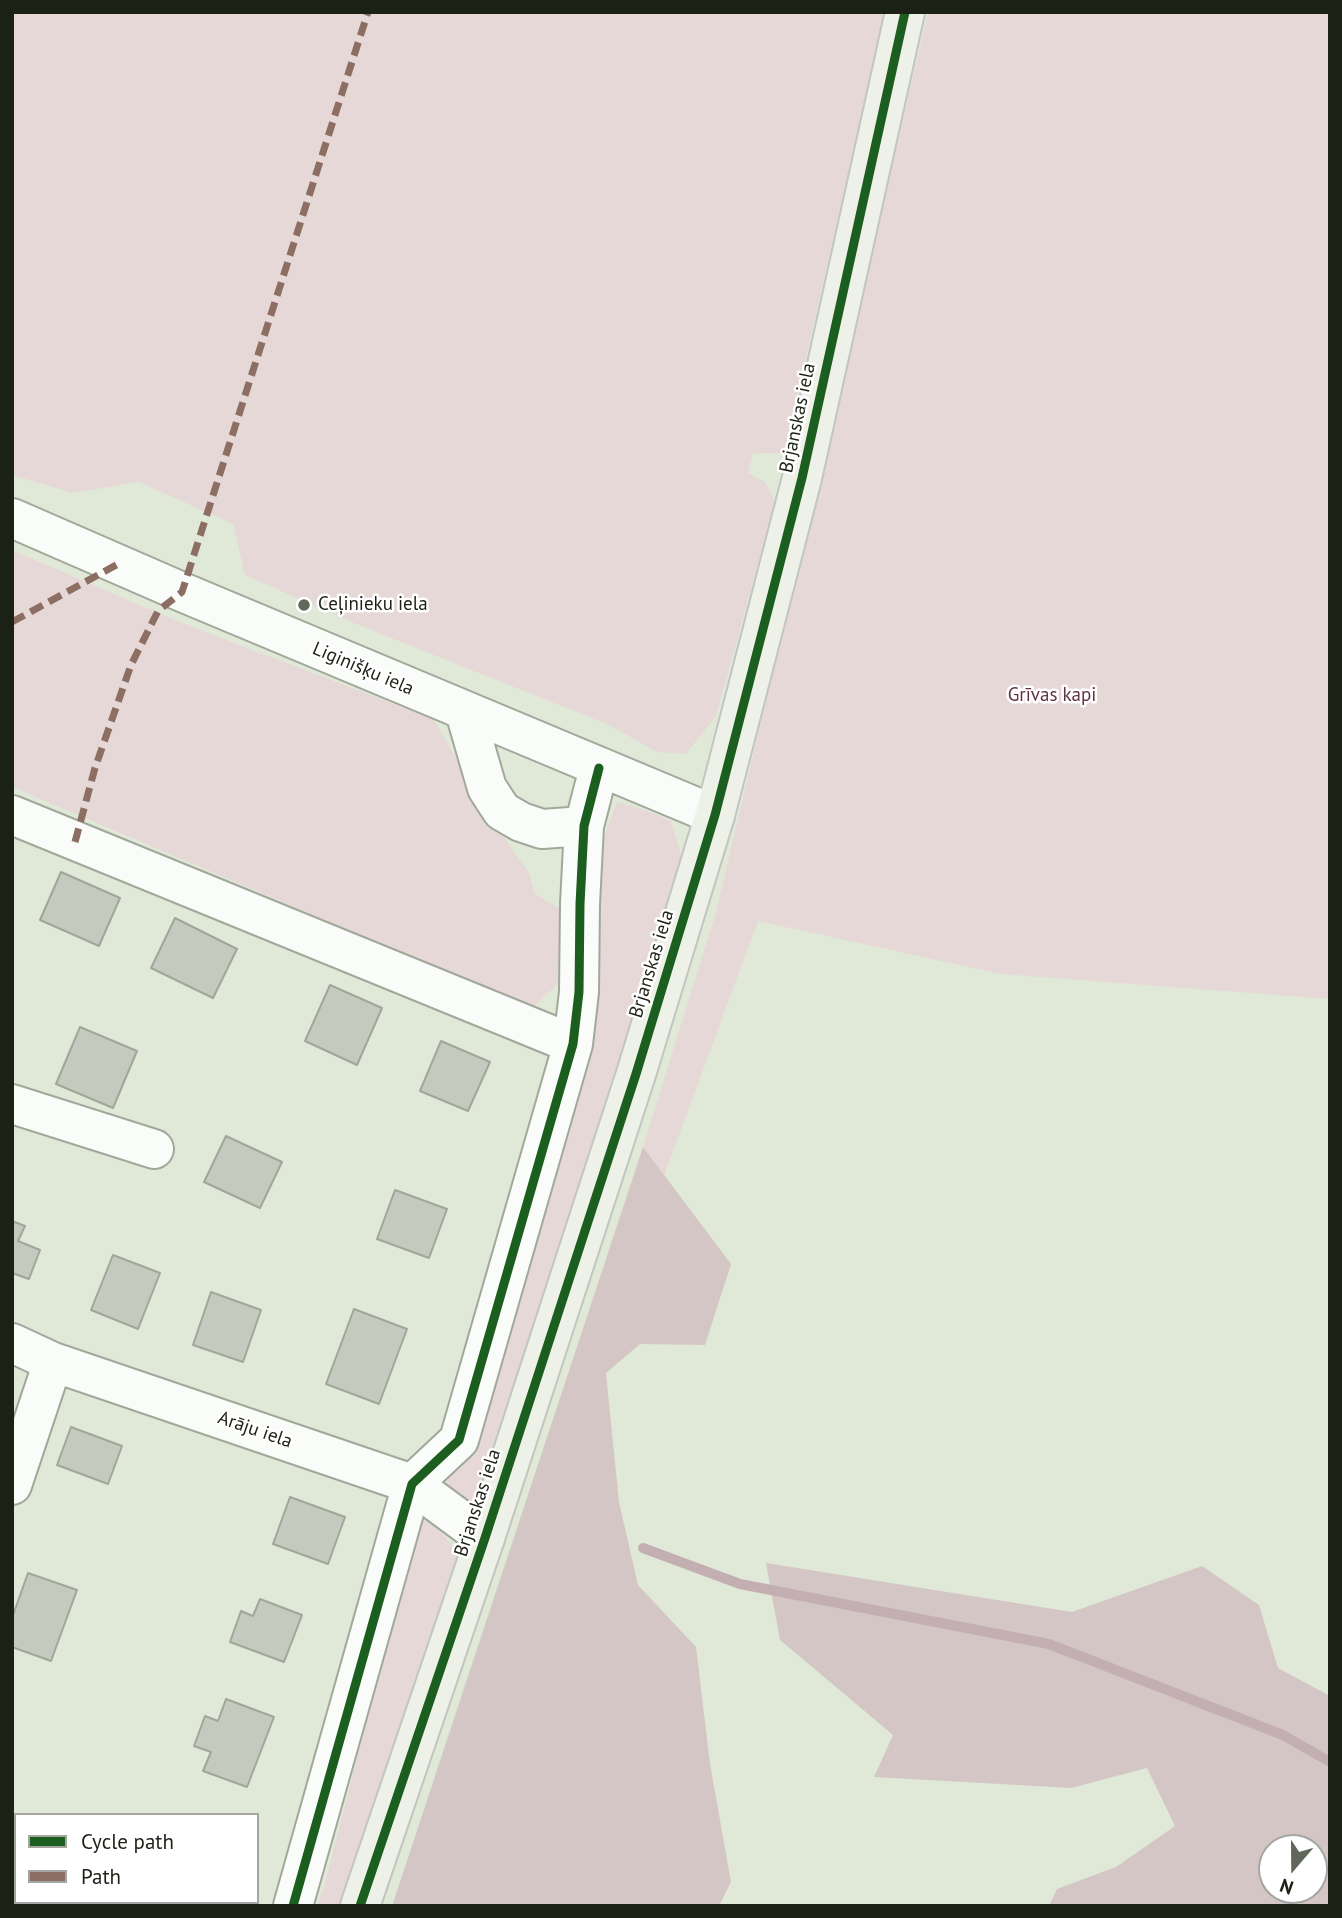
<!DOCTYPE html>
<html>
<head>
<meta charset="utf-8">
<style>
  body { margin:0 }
  #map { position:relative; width:1342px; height:1918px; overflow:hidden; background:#e0e9d8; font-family:"PT Sans",sans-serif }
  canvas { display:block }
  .frame { position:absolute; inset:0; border:14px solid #1c2116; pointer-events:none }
  .legend { position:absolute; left:14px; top:1813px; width:245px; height:91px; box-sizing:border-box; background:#fff; border:2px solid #a4a6a2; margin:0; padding:9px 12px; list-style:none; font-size:21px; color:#1c2116 }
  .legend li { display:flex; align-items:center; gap:14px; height:35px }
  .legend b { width:35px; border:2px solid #a4a6a2 }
  .north { position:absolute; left:1258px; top:1834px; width:70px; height:70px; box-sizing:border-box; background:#fff; border:2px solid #a4a6a2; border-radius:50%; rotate:200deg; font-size:19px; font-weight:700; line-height:28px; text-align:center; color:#1c2116 }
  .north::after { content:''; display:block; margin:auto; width:24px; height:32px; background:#61675a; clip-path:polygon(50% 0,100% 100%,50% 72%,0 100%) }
</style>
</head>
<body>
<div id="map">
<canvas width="1342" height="1918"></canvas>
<div class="frame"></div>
<ul class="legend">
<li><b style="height:9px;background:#1b5e20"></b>Cycle path</li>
<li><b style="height:9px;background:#8d6e63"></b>Path</li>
</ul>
<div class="north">N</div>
</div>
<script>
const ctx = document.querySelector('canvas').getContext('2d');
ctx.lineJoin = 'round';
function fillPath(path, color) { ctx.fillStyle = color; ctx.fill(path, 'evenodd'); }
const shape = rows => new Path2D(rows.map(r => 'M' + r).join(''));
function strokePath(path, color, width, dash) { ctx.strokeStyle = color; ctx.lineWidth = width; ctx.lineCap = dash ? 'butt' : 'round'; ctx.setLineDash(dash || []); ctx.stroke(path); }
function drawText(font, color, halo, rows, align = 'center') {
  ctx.font = font + ' "PT Sans",sans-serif'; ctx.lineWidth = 5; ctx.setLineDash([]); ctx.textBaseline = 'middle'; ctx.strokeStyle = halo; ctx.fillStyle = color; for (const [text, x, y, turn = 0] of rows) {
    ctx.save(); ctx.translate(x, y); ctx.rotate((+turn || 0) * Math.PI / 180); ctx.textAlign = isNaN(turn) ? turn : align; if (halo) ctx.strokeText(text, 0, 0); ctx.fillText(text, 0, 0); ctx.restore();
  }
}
const green = shape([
  [12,12,885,12,784,453,753,453,748,473,765,482,775,502,716,716,686,754,657,752,609,725,356,624,245,575,233,524,139,482,73,493,12,475],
  [928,12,1330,12,1330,999,1001,974,758,921,664,1176,643,1147,716,912],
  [12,550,172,619,433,719,501,833,529,873,535,894,561,909,558,984,532,1008,12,787],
  [617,802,647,811,671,821,685,868,480,1497,469,1504,452,1498,446,1481,542,1205,589,1009,603,839],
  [420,1509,452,1545,459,1563,342,1906,317,1906,325,1884]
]);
const forest = shape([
  [643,1147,731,1264,705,1345,640,1344,606,1373,619,1502,638,1585,696,1647,710,1764,731,1882,719,1906,392,1906],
  [766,1563,1072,1612,1202,1566,1259,1605,1278,1668,1330,1696,1330,1906,1049,1906,1057,1889,1116,1867,1175,1826,1147,1768,1071,1788,874,1777,893,1735,780,1640],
  [1272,1848,1314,1848,1314,1890,1272,1890]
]);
const stream = shape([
  [643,1548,740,1584,1049,1644,1283,1735,1330,1762]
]);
const building = shape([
  [61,872,120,898,99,946,40,920,61,872],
  [175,918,237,949,213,998,151,968,175,918],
  [330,985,382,1008,357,1065,305,1041,330,985],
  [80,1027,137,1051,113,1108,56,1084,80,1027],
  [441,1041,490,1062,468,1111,420,1091,441,1041],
  [226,1136,282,1162,260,1208,204,1182,226,1136],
  [395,1190,447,1209,429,1258,377,1239,395,1190],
  [12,1221,25,1226,18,1241,40,1250,29,1279,12,1273,12,1221],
  [113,1255,160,1273,138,1329,91,1310,113,1255],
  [211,1292,261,1310,243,1362,193,1345,211,1292],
  [354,1309,407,1329,379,1404,326,1384,354,1309],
  [71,1427,122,1446,108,1484,57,1465,71,1427],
  [290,1497,345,1517,328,1564,273,1544,290,1497],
  [28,1573,77,1590,51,1661,12,1647,12,1618,28,1573],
  [260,1599,302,1615,284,1662,230,1642,241,1611,253,1616,260,1599],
  [226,1699,274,1717,247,1787,203,1771,211,1752,194,1746,205,1716,218,1721,226,1699]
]);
const minor = shape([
  [12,518,182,592,715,815],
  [465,712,487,788,502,811,521,822,542,829,584,826],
  [12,815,573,1044],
  [12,1104,154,1149],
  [12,1343,53,1362,412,1484,485,1538],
  [12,1485,53,1362],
  [293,1906,412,1484,459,1440,573,1044,579,992,580,904,584,826,599,768]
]);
const major = shape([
  [360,1906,485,1538,636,1074,715,815,802,478,905,12]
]);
const quiet = shape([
  [12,622,118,564],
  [75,842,95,768,131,665,158,611,182,592,368,12]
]);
const cycleway = shape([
  [293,1906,412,1484,459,1440,573,1044,579,992,580,904,584,826,599,768],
  [360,1906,485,1538,636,1074,715,815,802,478,905,12]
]);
const markers = [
  [304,605,7,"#61675a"]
];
const streetNames = [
  ["Brjanskas iela",798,418,-78],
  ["Liginišķu iela",363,669,23],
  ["Brjanskas iela",652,964,-73],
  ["Arāju iela",255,1430,19],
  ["Brjanskas iela",478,1503,-72]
];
const poiNames = [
  ["Ceļinieku iela",318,605]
];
const parkNames = [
  ["Grīvas kapi",1052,696]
];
fillPath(green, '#e6d8d6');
fillPath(forest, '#d4c6c5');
strokePath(stream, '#c3afb2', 10);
fillPath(building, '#c4cbbe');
strokePath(building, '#a0a699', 2);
strokePath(minor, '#a1a89a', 42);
strokePath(major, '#c2c6be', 42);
strokePath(minor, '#fafcf9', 38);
strokePath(major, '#edf1e8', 38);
strokePath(quiet, '#8d6e63', 7, [14, 7]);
strokePath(cycleway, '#1b5e20', 9);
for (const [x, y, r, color] of markers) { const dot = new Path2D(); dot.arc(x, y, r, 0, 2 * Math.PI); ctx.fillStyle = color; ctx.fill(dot); strokePath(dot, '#fff', 2.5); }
drawText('19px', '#1c2116', '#fff', streetNames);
drawText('19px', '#1c2116', '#fff', poiNames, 'left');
drawText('19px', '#5f3245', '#fff', parkNames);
</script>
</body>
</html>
